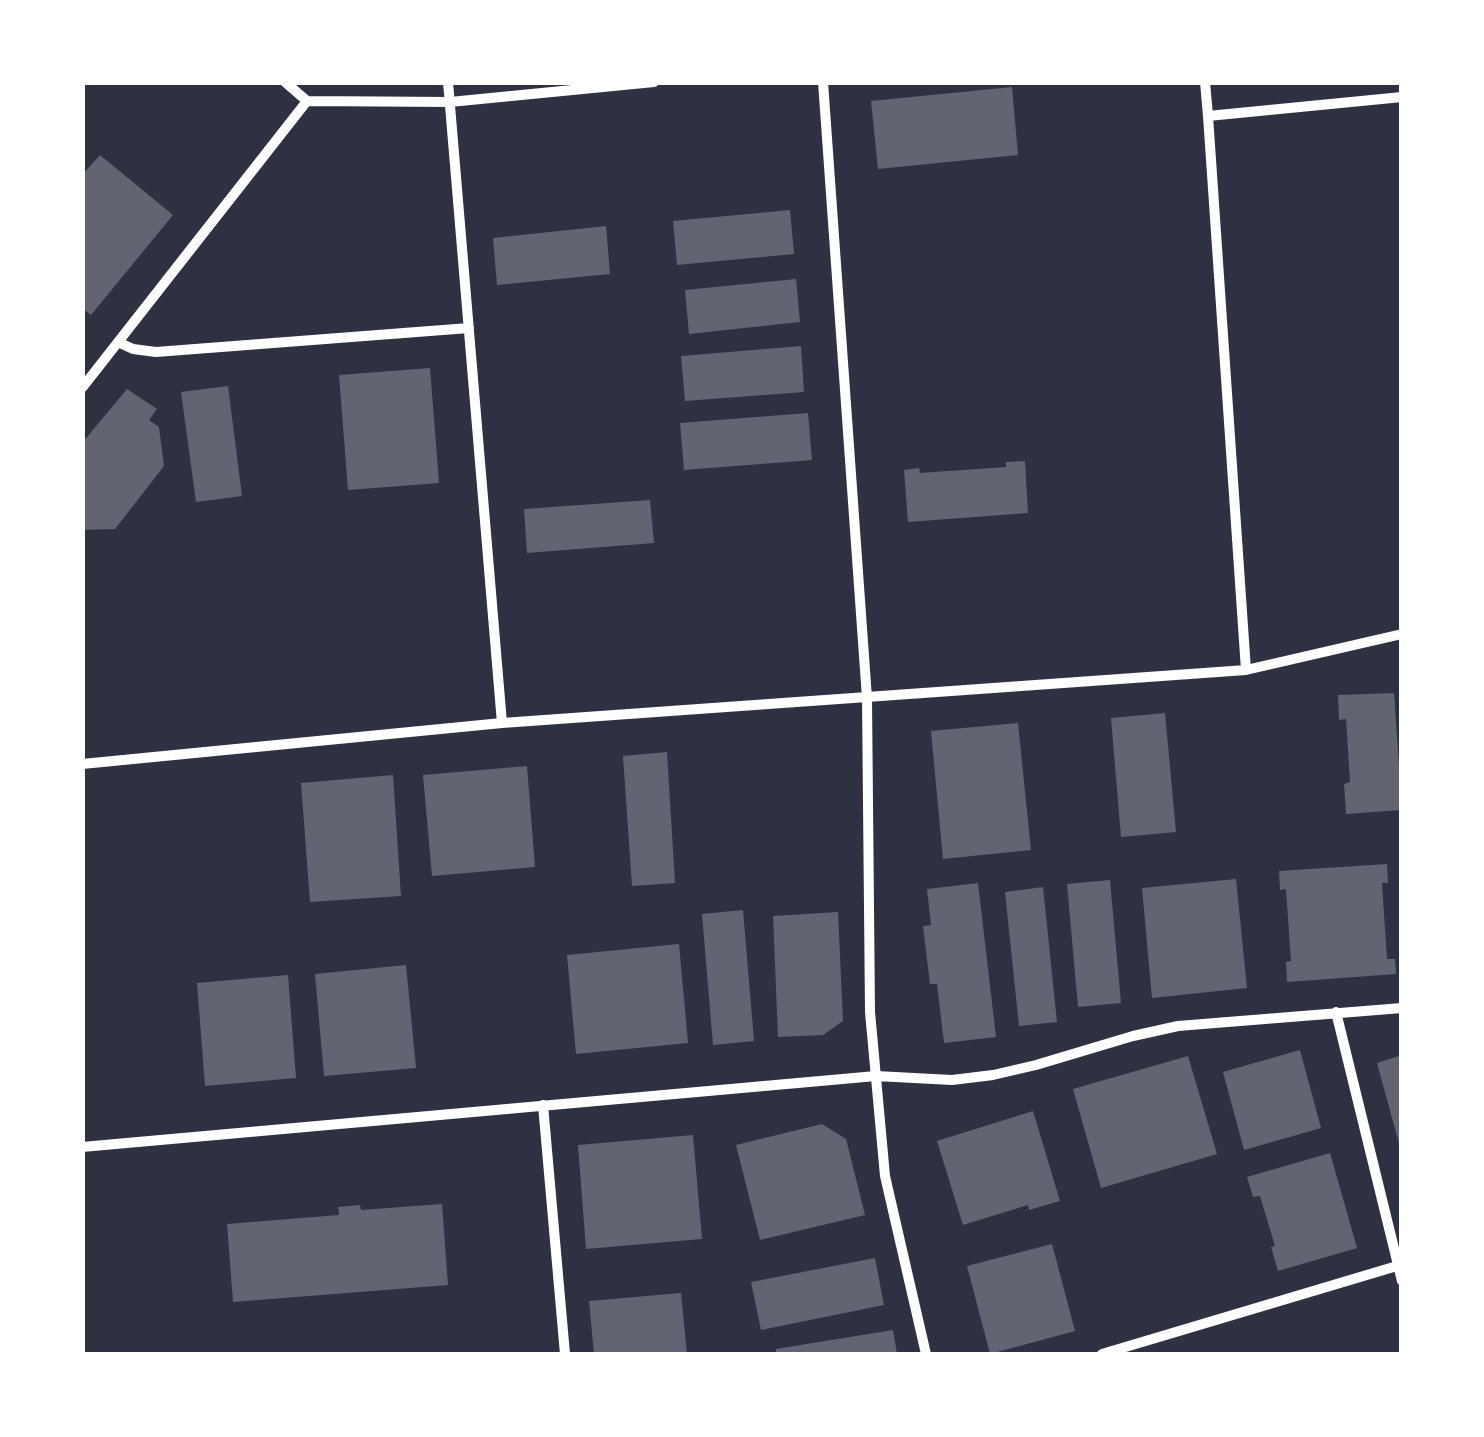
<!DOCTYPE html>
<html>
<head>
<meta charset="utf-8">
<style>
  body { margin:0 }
  #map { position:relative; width:1484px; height:1437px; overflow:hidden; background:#2d3142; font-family:"Fira Sans Condensed",sans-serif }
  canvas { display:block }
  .frame { position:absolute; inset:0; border:85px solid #fff; pointer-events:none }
</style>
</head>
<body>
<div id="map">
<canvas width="1484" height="1437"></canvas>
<div class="frame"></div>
</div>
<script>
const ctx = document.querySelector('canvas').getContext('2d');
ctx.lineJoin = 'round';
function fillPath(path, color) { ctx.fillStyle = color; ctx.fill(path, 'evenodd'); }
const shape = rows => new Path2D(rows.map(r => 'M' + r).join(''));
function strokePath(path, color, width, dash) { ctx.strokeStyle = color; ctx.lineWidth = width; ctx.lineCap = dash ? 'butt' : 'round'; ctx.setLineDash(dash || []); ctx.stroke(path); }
const building = shape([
  [1012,87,1018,155,878,169,871,101],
  [100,155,173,215,91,315,82,308,82,175],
  [790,210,794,254,677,265,673,221],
  [606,226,610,274,497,285,493,238],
  [796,279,800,322,689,334,685,290],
  [801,346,804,392,685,401,681,356],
  [430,368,439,483,348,490,339,375],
  [228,386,242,496,196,502,181,392],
  [127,389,157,409,149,420,159,427,164,466,115,529,82,530,82,443],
  [808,413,812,460,684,470,680,423],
  [1025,461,1028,513,908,522,904,470,919,468,920,473,1006,467,1006,462],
  [650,500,654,543,527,553,524,509],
  [1394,693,1402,810,1346,814,1344,784,1350,782,1346,719,1339,720,1338,695],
  [1165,713,1176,832,1121,837,1111,718],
  [1018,723,1031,850,943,859,931,731],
  [667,752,675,883,632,886,623,756],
  [527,766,535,867,432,876,423,775],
  [393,775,401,896,310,902,301,783],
  [1387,864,1388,883,1382,883,1387,959,1395,959,1396,974,1287,982,1286,962,1291,961,1286,889,1280,890,1279,871],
  [1236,879,1247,988,1152,998,1142,888],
  [1110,880,1121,1003,1078,1007,1067,884],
  [978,883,996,1037,944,1043,937,984,930,984,923,926,931,925,927,889],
  [1043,887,1057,1022,1019,1026,1005,892],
  [743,910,754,1041,713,1045,702,914],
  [838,912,843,1021,823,1035,778,1037,773,916],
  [679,944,688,1043,576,1054,567,955],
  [406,965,416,1068,324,1076,315,974],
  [288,975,296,1078,205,1086,197,983],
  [1300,1050,1321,1128,1244,1150,1223,1072],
  [1402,1055,1402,1147,1400,1147,1377,1063],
  [1188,1056,1217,1154,1101,1188,1073,1089],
  [1033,1111,1060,1201,1029,1210,1028,1205,963,1225,937,1141],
  [822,1124,846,1139,865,1215,760,1240,736,1145],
  [693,1135,702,1239,586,1249,578,1145],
  [1330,1153,1357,1248,1278,1271,1271,1247,1275,1246,1260,1196,1253,1197,1247,1177],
  [442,1204,448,1285,233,1302,227,1224,339,1215,338,1207,360,1205,361,1210],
  [1052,1244,1075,1331,990,1354,967,1266],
  [875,1258,884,1305,761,1330,751,1282],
  [681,1293,687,1354,594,1354,589,1301],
  [893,1330,897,1354,776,1354,776,1349]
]);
const minor = shape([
  [285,82,307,101],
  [448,82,502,723],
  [823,82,867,698,870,1012,885,1176,926,1354],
  [1205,82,1208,116],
  [118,342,133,349,156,352,469,328],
  [82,388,307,101,450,102,654,82],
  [1246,670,1208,116,1402,97],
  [82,764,502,723,1246,670,1402,634],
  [1336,1012,1402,1281],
  [543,1105,565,1354],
  [82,1147,876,1076,952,1080,993,1075,1036,1065,1133,1036,1178,1026,1402,1008],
  [1102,1354,1397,1266]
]);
fillPath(building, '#626471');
strokePath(minor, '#fff', 10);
</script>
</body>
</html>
